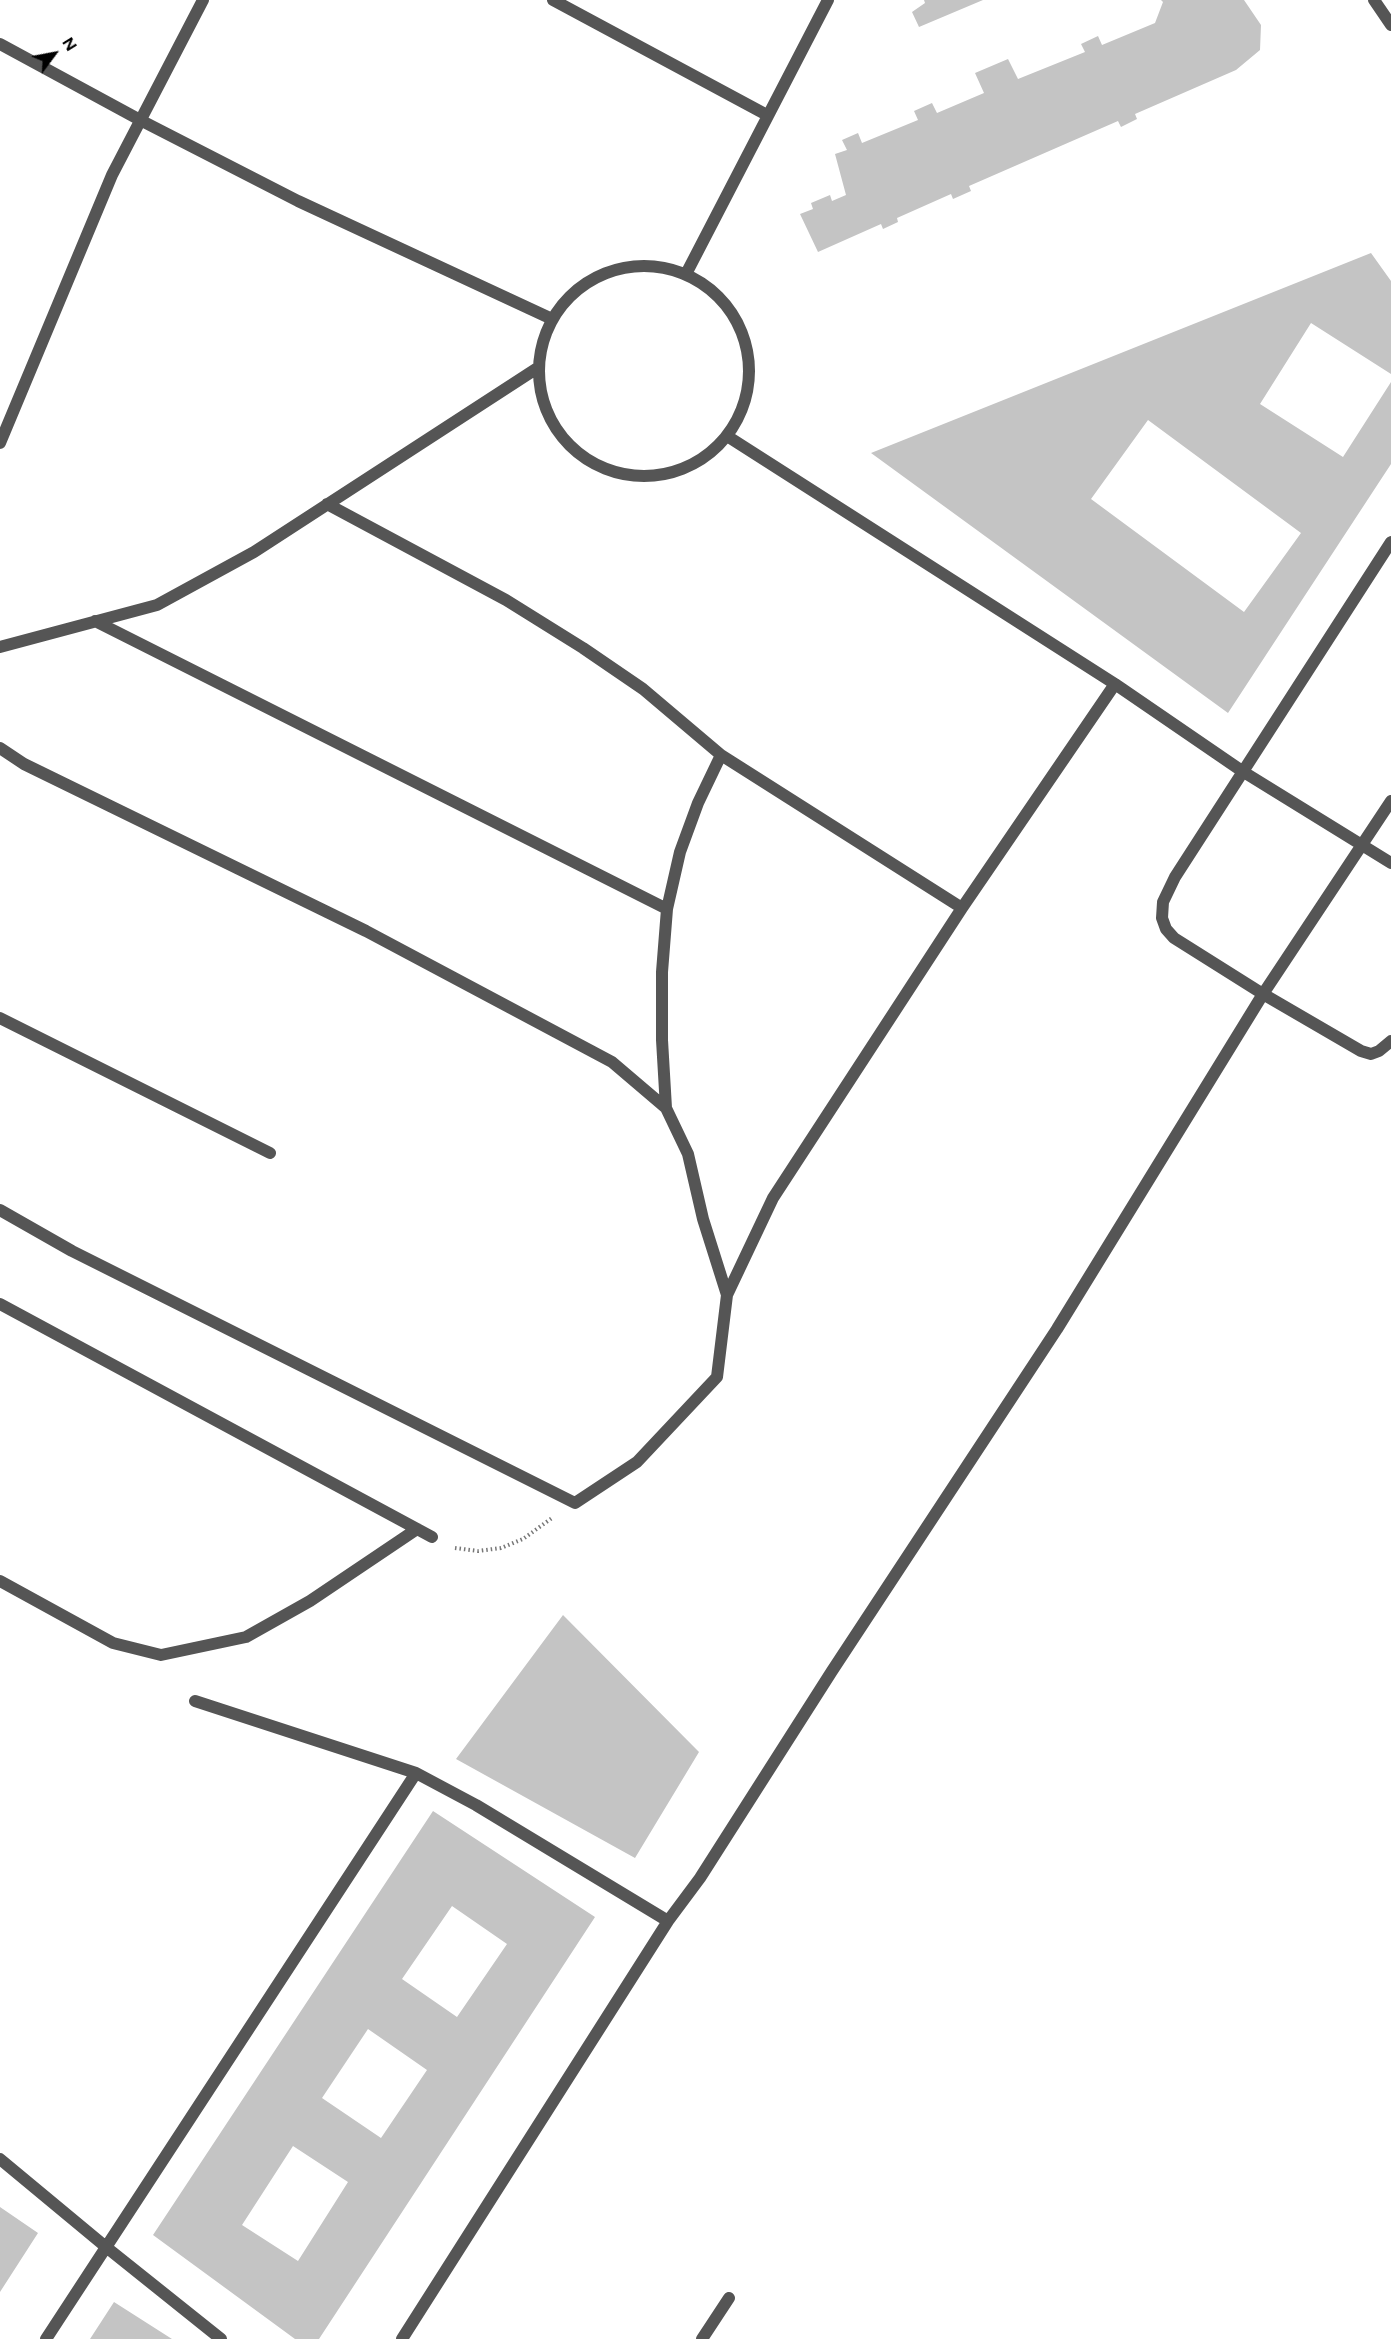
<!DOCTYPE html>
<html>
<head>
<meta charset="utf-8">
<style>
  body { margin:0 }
  #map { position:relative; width:1391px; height:2339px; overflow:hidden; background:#fff; font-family:Figtree,sans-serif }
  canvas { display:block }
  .north { position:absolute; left:24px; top:24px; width:60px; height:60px; -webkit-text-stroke:4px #fff; paint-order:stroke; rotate:58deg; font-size:16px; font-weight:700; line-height:24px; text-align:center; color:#000 }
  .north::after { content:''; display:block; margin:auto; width:21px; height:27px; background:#000; clip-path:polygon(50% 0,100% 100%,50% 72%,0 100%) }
</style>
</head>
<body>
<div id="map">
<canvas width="1391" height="2339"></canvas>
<div class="north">N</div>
</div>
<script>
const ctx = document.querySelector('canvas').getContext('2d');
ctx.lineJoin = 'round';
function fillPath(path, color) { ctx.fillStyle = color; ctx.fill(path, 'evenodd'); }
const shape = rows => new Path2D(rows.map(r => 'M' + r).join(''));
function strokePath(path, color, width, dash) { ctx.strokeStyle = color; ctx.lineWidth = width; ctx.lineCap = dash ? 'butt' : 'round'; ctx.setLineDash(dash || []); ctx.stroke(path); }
const building = shape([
  [924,0,983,0,919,27,912,12,925,3],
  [1161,0,1244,0,1261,25,1260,50,1236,70,1135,114,1137,119,1121,127,1118,121,969,186,971,191,953,199,951,194,897,218,898,222,883,229,881,224,818,252,800,214,813,209,811,203,830,195,832,201,846,195,835,154,847,150,842,140,858,133,862,143,918,120,914,111,932,103,937,113,984,93,975,73,1008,59,1018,79,1085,52,1081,44,1098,36,1102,45,1155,23,1163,2],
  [1371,253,1391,281,1391,374,1311,323,1260,404,1343,457,1391,382,1391,464,1228,713,871,453],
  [1148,420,1301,533,1244,612,1091,499],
  [563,1615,699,1752,635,1858,456,1759],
  [433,1811,595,1917,319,2339,295,2339,153,2235],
  [452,1906,507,1944,457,2017,402,1979],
  [368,2029,427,2070,381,2138,322,2098],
  [293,2146,348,2182,298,2261,242,2225],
  [0,2207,38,2233,0,2292],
  [114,2302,172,2339,90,2339]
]);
const path = shape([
  [455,1548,478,1551,501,1548,523,1539,552,1518]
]);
const minor = shape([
  [553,0,767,115],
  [1374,0,1391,25],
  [0,44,142,121,298,201,552,319],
  '539 371a105 105 0 1 1 210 0a105 105 0 1 1-210 0Z',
  [686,274,828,0],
  [727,436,1115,684,1242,771,1391,863],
  [0,443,112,175,203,0],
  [327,504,506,600,583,648,643,689,721,755,962,908],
  [1391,542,1175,877,1163,902,1162,918,1166,929,1174,938,1263,994,1361,1051,1371,1054,1379,1051,1391,1041],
  [95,621,667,909],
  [0,647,157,605,254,552,539,367],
  [0,748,24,764,366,931,612,1062,666,1108],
  [721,755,698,803,680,852,667,909,662,972,662,1040,666,1108,688,1154,703,1219,727,1295],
  [0,1018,270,1153],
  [0,1210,72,1251,575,1503,637,1462,717,1377,727,1295,773,1198,962,908,1115,684],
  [0,1304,432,1537],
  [0,1581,113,1643,161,1655,246,1637,310,1601,417,1529],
  [195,1701,416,1773,476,1805,668,1921],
  [0,2159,106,2247,221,2339],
  [46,2339,416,1773],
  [402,2339,668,1921,700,1878,832,1671,1057,1329,1263,994,1391,801],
  [702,2339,729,2298]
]);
fillPath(building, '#c4c4c4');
strokePath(path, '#777', 4, [1.5, 3]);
strokePath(minor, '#555', 12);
</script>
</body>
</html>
